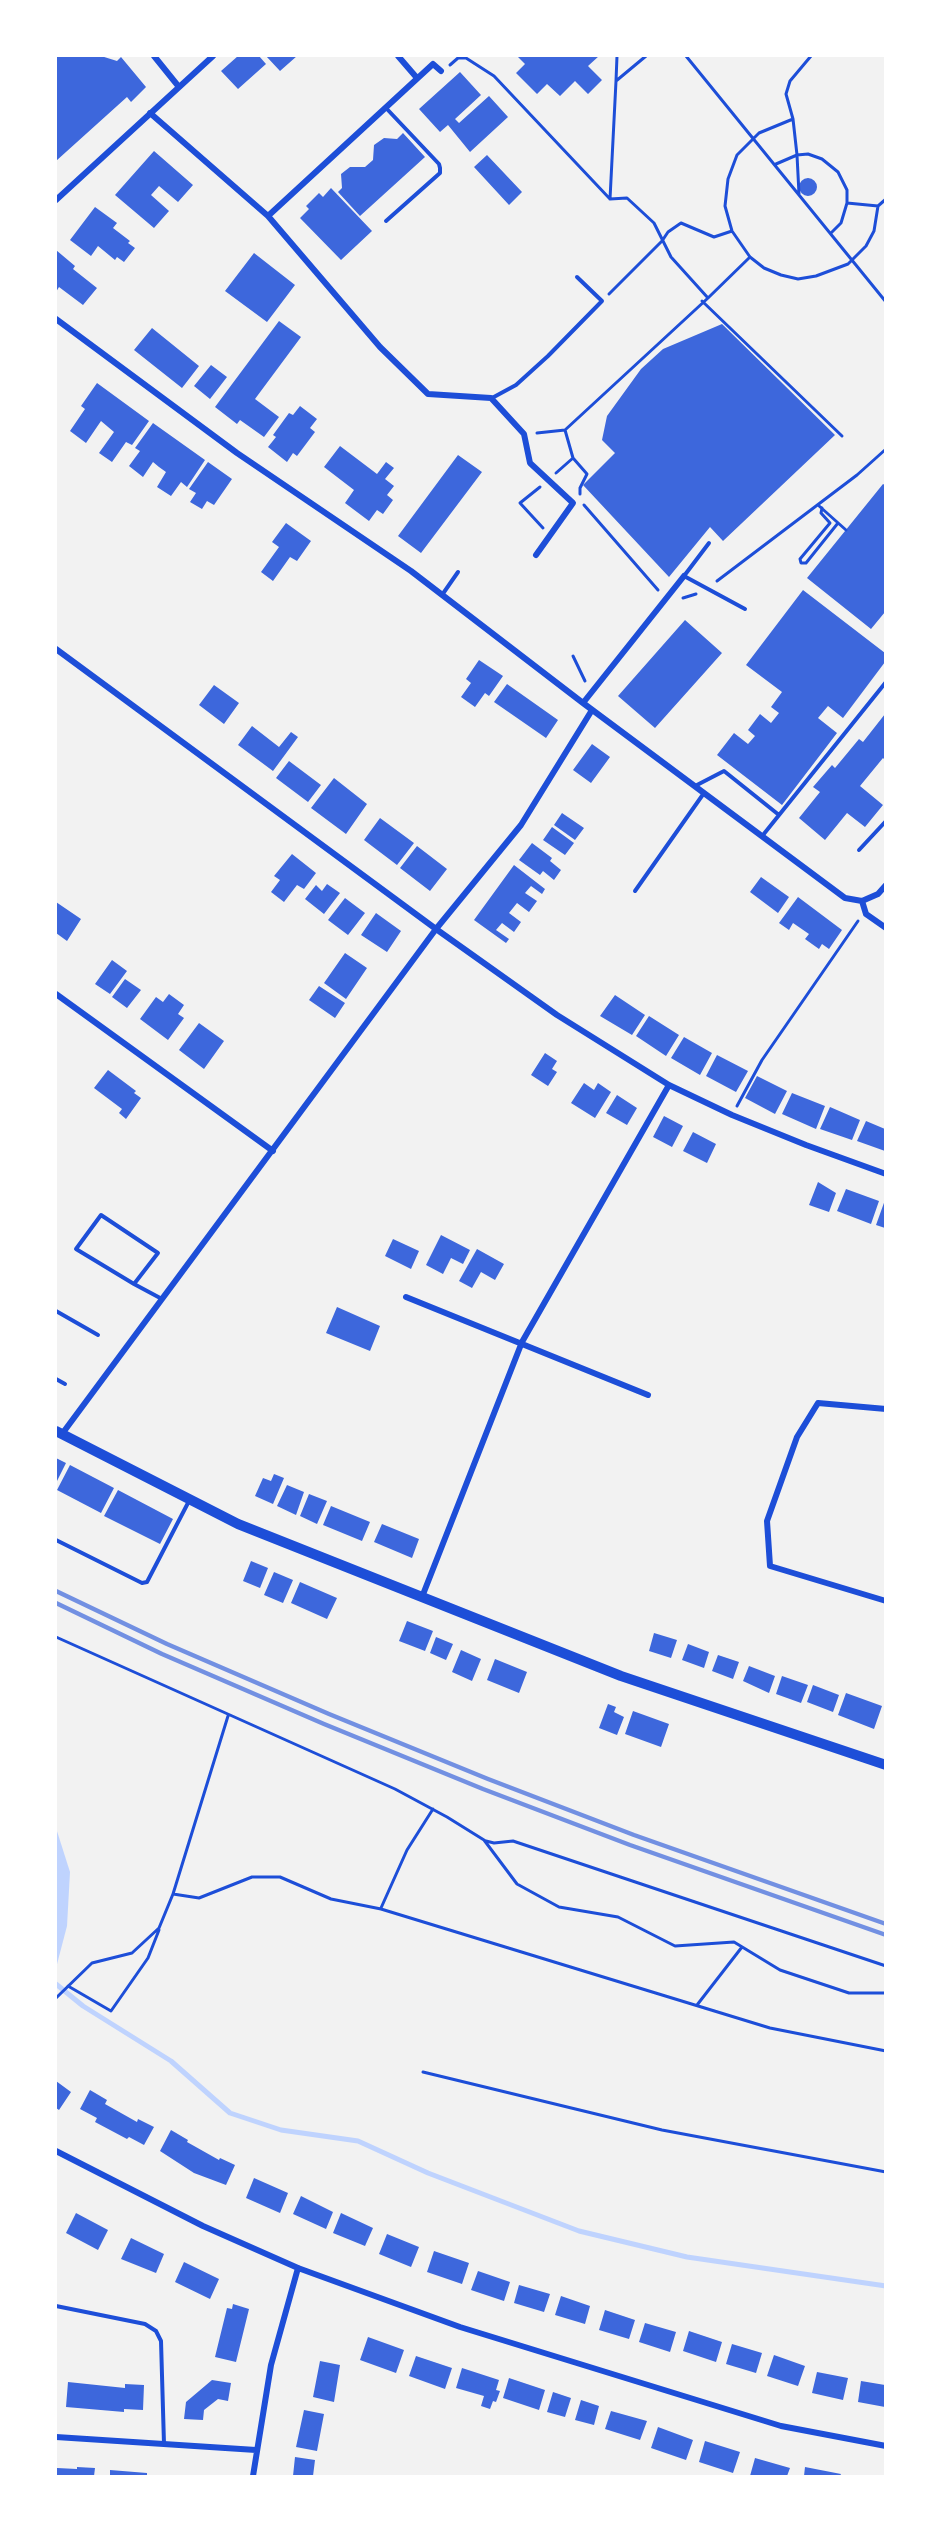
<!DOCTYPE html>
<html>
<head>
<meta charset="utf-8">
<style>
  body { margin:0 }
  #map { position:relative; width:941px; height:2532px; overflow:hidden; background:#f2f2f2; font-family:Manrope,sans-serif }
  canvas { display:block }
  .frame { position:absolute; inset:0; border:57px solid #fff; pointer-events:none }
</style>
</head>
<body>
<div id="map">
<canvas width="941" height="2532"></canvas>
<div class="frame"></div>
</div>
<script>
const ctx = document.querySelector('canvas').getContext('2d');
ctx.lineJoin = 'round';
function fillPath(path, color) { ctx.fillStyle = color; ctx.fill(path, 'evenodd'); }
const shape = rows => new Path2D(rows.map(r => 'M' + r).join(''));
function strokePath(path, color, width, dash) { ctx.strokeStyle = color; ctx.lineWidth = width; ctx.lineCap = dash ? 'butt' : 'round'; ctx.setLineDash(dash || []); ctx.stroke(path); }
const water = shape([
  [56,1828,70,1872,67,1926,56,1968]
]);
const stream = shape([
  [56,1984,83,2006,171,2061,230,2113,281,2130,358,2141,428,2173,579,2231,687,2257,886,2286]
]);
const building = shape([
  [56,56,101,56,117,61,121,57,146,87,131,102,127,97,56,161],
  [238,56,259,56,266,64,238,89,221,71],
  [266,56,297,56,280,71],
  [517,56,599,56,588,66,602,80,588,94,575,81,560,96,547,84,537,94,516,73,525,64],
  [460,72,481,95,455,119,459,123,489,96,508,117,470,152,448,125,440,132,419,109],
  [403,133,425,157,360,216,338,192,342,188,341,174,350,167,365,167,373,160,374,145,384,138,397,139],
  [154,151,193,185,178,202,159,186,151,195,169,211,154,228,115,195],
  [487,155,522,192,509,205,474,167],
  '799 187a9 9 0 1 1 18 0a9 9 0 1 1-18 0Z',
  [331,188,372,231,341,260,300,218,309,209,306,206,319,193,323,197],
  [95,207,117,223,113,228,130,241,128,243,135,248,124,262,117,257,115,260,98,246,91,256,70,240],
  [56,250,75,266,73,269,97,288,83,305,59,287,56,292],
  [254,253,295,285,267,322,225,291],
  [279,321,301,337,255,399,279,417,264,437,240,420,237,424,215,407],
  [722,324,835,435,723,541,710,527,669,577,583,485,615,453,602,440,607,416,641,369,663,349],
  [152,328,199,366,182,388,134,350],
  [211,365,227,377,210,399,194,386],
  [97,383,149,421,132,445,126,442,112,462,99,453,114,432,101,421,86,443,70,431,85,409,81,406],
  [300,406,317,419,310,428,315,432,297,456,293,453,287,462,268,447,276,437,273,435,289,413,293,415],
  [153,423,205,460,187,487,181,482,171,496,157,487,166,472,159,467,153,462,143,477,129,466,140,451,135,448],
  [340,446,377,474,386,462,394,468,385,479,394,486,387,495,393,500,383,514,377,510,369,521,345,503,354,490,324,467],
  [458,455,482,472,421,553,398,536],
  [208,462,232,479,214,505,207,501,202,509,190,502,196,493,189,489],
  [883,484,885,485,885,612,871,629,807,578],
  [286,523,311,541,297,561,290,557,273,581,261,572,279,547,272,542],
  [803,590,885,653,885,662,843,718,828,706,818,718,837,733,782,805,717,755,734,733,748,744,755,736,748,730,760,714,771,723,779,713,771,707,782,692,746,665],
  [685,620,722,653,655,728,618,696],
  [479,660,503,676,489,696,485,693,475,707,461,697,471,683,466,679],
  [507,684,558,720,546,738,494,702],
  [214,685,239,703,224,724,199,705],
  [885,714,885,760,883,758,860,786,883,805,865,827,847,813,825,840,799,818,820,792,813,787,832,765,835,768,859,739,863,742],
  [252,726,279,747,291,732,298,737,273,771,238,745],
  [592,744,610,757,591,783,573,770],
  [289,761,321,785,308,802,276,778],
  [334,778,367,804,346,834,311,808],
  [562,813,584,828,575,840,554,825],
  [380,818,414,843,397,865,364,840],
  [552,827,574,843,565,855,543,840],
  [532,843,552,858,550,861,561,870,554,880,543,871,540,875,519,860],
  [417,846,447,869,430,891,400,868],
  [292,854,316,873,304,889,297,885,284,902,271,892,280,880,274,876],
  [514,865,545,889,542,894,531,886,525,893,537,901,529,912,517,903,509,913,521,922,514,932,502,923,496,930,509,939,506,943,474,920],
  [761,877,789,897,778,913,750,892],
  [327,884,340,893,324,914,305,899,316,885,322,891],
  [798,897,842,930,829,949,822,944,819,949,805,939,809,934,793,923,789,930,779,923],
  [345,898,365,913,348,935,328,920],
  [56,902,81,919,67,941,56,933],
  [376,913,401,931,387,952,361,935],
  [345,953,367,968,346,999,324,983],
  [112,960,127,971,110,994,95,984],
  [125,979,141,990,127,1008,112,997],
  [319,986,345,1003,335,1018,309,1000],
  [169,994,184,1005,178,1014,184,1018,168,1040,140,1019,156,997,163,1002],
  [615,995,645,1015,632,1035,600,1016],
  [649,1016,679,1035,666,1056,636,1036],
  [199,1023,224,1041,204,1069,179,1050],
  [684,1037,712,1053,700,1075,671,1058],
  [545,1053,557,1061,552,1069,557,1072,548,1086,531,1075],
  [717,1055,748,1071,736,1092,706,1076],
  [108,1070,136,1091,134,1093,141,1098,126,1119,119,1113,122,1109,94,1088],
  [757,1076,787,1091,775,1114,745,1098],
  [584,1083,594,1090,598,1083,611,1092,595,1118,571,1103],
  [792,1093,825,1106,816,1129,782,1114],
  [617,1095,637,1108,627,1125,606,1113],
  [830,1107,860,1120,852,1140,820,1129],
  [664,1116,683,1126,672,1147,653,1137],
  [866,1121,885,1129,885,1151,857,1141],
  [693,1132,716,1144,707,1163,683,1151],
  [818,1182,836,1193,829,1212,809,1205],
  [846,1189,879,1201,871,1224,837,1211],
  [885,1200,885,1228,876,1225],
  [441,1235,470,1250,463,1264,451,1258,443,1274,426,1265],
  [393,1239,419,1251,411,1269,385,1256],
  [477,1249,504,1264,495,1280,481,1272,472,1288,459,1281],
  [337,1307,380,1326,370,1351,326,1333],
  [56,1458,66,1463,56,1483],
  [70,1465,114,1488,101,1513,57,1490],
  [274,1474,284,1478,273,1504,255,1496,263,1478,271,1481],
  [287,1485,304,1492,296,1515,277,1506],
  [118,1490,173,1519,160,1544,104,1516],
  [309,1494,327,1501,317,1524,300,1516],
  [331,1506,370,1522,362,1541,323,1525],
  [382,1524,419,1539,412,1558,374,1542],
  [251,1561,268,1568,260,1588,243,1581],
  [274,1572,293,1580,283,1603,264,1595],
  [300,1582,337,1598,327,1619,291,1603],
  [407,1621,433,1631,425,1651,399,1641],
  [654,1633,677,1640,671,1658,649,1651],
  [436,1637,453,1644,446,1660,430,1653],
  [688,1644,709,1652,704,1668,682,1660],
  [461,1650,481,1659,472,1681,452,1672],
  [718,1655,739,1662,733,1679,712,1671],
  [495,1659,527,1672,519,1693,487,1680],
  [749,1666,775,1676,769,1693,743,1681],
  [782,1676,808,1685,801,1703,776,1694],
  [813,1685,839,1695,833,1712,807,1702],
  [846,1693,882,1706,874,1729,838,1715],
  [608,1704,616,1707,614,1712,624,1717,617,1735,599,1728],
  [633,1711,669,1724,661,1747,625,1734],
  [56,2081,71,2092,59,2110,56,2108],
  [90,2090,107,2100,105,2104,137,2122,138,2119,154,2127,144,2145,129,2137,127,2139,95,2122,97,2118,80,2109],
  [171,2130,188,2140,187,2142,219,2160,220,2158,235,2165,226,2185,194,2173,160,2151],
  [254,2178,288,2193,280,2213,246,2198],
  [301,2196,333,2212,326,2229,293,2214],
  [76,2213,108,2230,98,2250,66,2233],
  [341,2213,373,2228,365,2246,333,2233],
  [387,2234,419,2247,411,2267,379,2254],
  [131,2238,164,2254,156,2273,121,2259],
  [434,2251,469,2263,462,2284,427,2272],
  [184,2262,219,2279,210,2299,175,2282],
  [478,2271,510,2282,504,2301,471,2290],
  [519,2285,550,2294,544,2312,514,2303],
  [561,2296,590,2306,585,2324,555,2315],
  [233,2304,249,2309,236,2362,215,2357,227,2308,232,2309],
  [605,2310,635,2320,629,2339,599,2330],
  [645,2323,676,2332,670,2352,639,2342],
  [689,2331,722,2342,716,2362,683,2351],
  [368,2337,404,2350,396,2373,360,2360],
  [732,2344,762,2353,756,2373,726,2364],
  [774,2355,805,2366,798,2386,767,2376],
  [416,2356,452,2368,445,2389,409,2376],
  [320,2361,340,2365,334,2402,313,2397],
  [462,2368,499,2380,496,2390,500,2391,496,2402,493,2401,490,2409,481,2406,484,2396,456,2388],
  [817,2372,848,2378,843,2400,812,2393],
  [509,2378,545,2390,539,2410,503,2398],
  [212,2380,231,2383,228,2401,218,2399,204,2410,203,2420,184,2419,186,2402],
  [861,2381,885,2385,885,2407,858,2402],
  [68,2382,125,2388,125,2384,144,2385,143,2410,124,2409,124,2412,66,2407],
  [553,2392,571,2398,565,2417,547,2412],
  [581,2400,599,2406,594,2425,575,2420],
  [304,2410,324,2414,317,2451,296,2447],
  [611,2411,647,2421,640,2440,605,2429],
  [658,2427,693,2440,686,2460,651,2448],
  [705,2441,740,2452,733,2473,699,2462],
  [295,2457,315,2460,313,2476,293,2476],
  [755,2458,790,2468,787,2476,750,2476],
  [77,2467,95,2468,94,2476,56,2476,57,2468,77,2469],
  [805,2467,841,2474,840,2476,804,2476],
  [110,2470,147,2473,147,2476,110,2476]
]);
const path = shape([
  [686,56,886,302],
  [450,65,458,58,466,58,494,76,610,199,627,198,654,223,671,257,708,298,750,257],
  [616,81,617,56],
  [793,119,797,155,808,154,822,159,838,172,847,190,847,203,878,206,874,231,866,246,848,264,816,276,798,279,781,275,764,268,750,257,732,231,725,206,728,179,737,155,759,133,793,119],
  [793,119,786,94,790,81,811,56],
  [776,164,797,155,799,194],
  [610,199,616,81,646,56],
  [878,206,886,199],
  [831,233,841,223,847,203],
  [609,294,662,241,668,232,681,223,714,237,732,231],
  [702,301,842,436],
  [565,430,573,458,587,474,580,488,580,494],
  [537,433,565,430,708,298],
  [556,473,573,458],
  [540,487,520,503,543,528],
  [584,505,658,590],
  [818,505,846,530],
  [822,508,821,513,830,523,800,559,801,563,806,563,838,523],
  [717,581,857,475,886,449],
  [683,598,696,594],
  [573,656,585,681],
  [737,1106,762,1060,858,921],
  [56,1637,395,1789,447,1817,484,1840,517,1884,559,1907,618,1917,675,1946,734,1942,780,1970,849,1993,886,1993],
  [486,1841,494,1843,513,1841,886,1966],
  [173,1894,228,1716],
  [381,1908,407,1850,433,1809],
  [68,1986,111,2011,148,1958,159,1930],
  [56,1998,92,1963,132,1953,159,1928,173,1894,199,1898,252,1877,280,1877,331,1899,381,1909,770,2028,886,2051],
  [697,2005,742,1947],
  [423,2072,662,2130,886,2172]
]);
const service = shape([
  [386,108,439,164,440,168,440,173,386,221],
  [492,398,516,385,548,356,602,301,577,277],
  [709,543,684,576,745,609],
  [442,595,458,572],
  [695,786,724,771,779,815],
  [763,835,886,682],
  [859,850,886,821],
  [635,891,704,793],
  [134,1284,158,1253,101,1215,76,1249,134,1284,162,1299],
  [56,1311,98,1335],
  [56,1379,65,1384],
  [56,1540,142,1583,147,1582,189,1501],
  [56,2306,145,2324,156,2331,161,2341,164,2444]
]);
const minor = shape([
  [154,56,179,87],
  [398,56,417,78],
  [150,113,268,216,380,347,428,394,491,398,524,434,530,463,573,503,536,555],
  [56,200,213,56],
  [268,216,433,64,441,71],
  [56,319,237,453,411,571,583,703,845,898,862,901],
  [56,649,436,929,557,1015,669,1085,732,1115,806,1145,886,1174],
  [583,703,684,576],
  [862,901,866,914,886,928],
  [862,901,878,894,886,885],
  [56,994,273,1151],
  [406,1297,648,1395],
  [886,1409,818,1403,797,1437,767,1521,770,1566,886,1601],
  [62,1434,436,929,521,825,592,710],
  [422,1597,522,1342,669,1085],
  [56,2151,203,2226,298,2268,460,2327,781,2426,886,2446],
  [56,2437,256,2450],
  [253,2476,271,2365,298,2268]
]);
const secondary = shape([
  [56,1431,238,1524,621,1676,886,1765]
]);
const rail = shape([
  [56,1591,167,1644,329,1714,488,1779,634,1835,886,1924],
  [56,1603,162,1654,324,1724,483,1789,630,1845,886,1935]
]);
fillPath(water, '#bfd3fe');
strokePath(stream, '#bfd3fe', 5);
fillPath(building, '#3d67dc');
strokePath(path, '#1d4ed8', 3);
strokePath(service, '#1d4ed8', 4);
strokePath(minor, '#1d4ed8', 6);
strokePath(secondary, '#1d4ed8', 10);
strokePath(rail, '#7290e2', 4.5);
</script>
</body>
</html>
